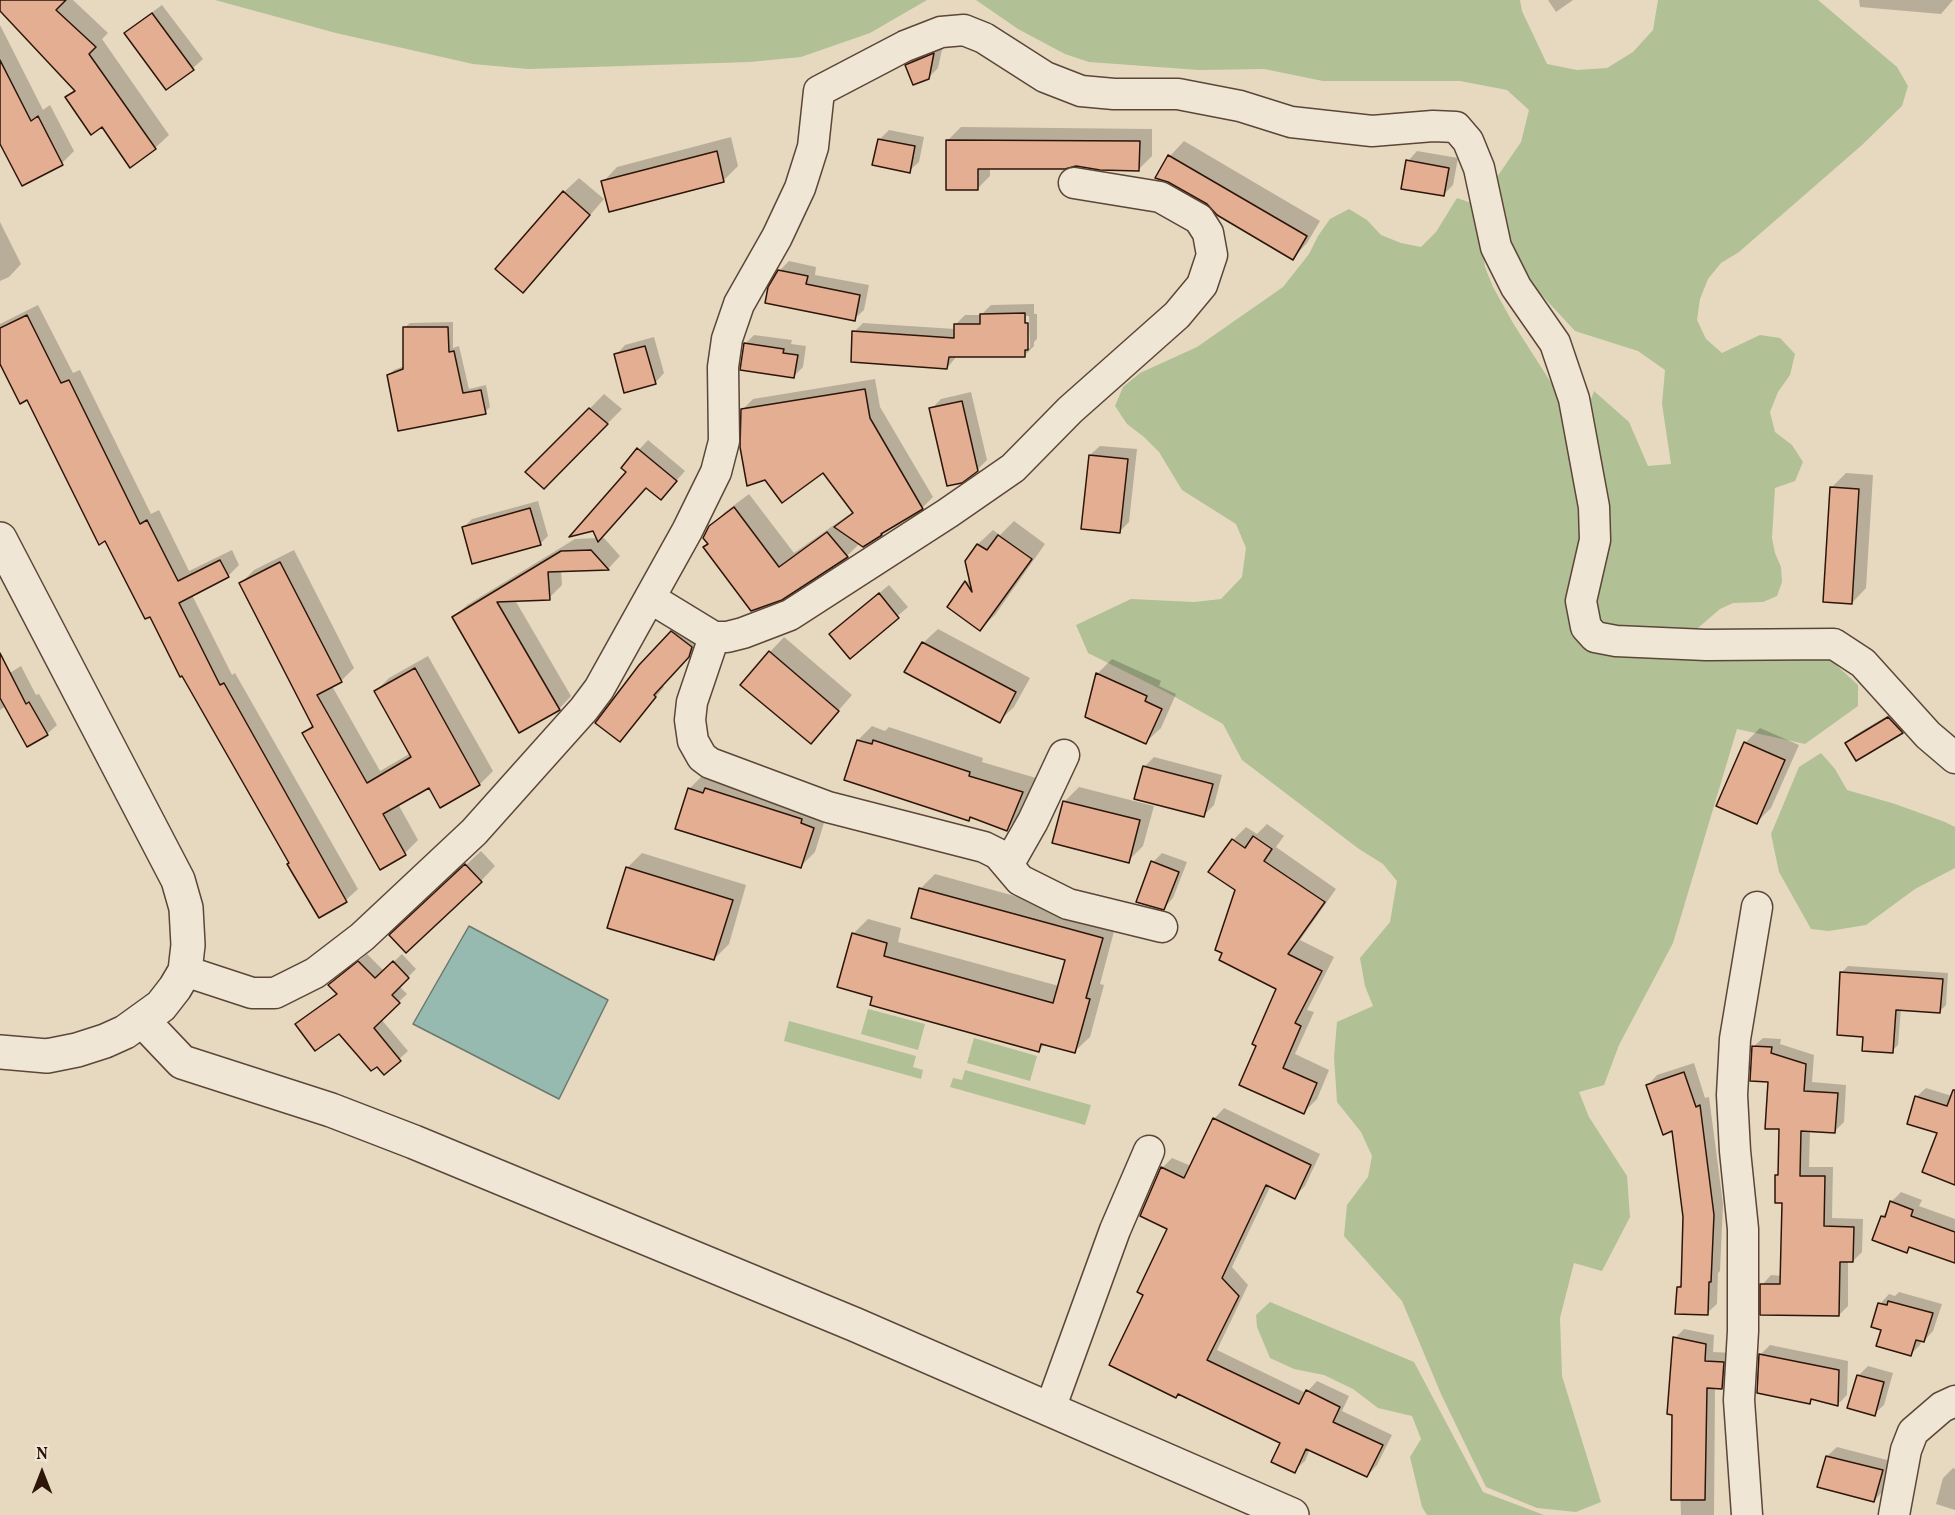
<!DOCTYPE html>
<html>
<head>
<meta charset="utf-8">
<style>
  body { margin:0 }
  #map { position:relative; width:1955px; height:1515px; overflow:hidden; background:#e6d9c0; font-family:Vollkorn,serif }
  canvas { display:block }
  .north { position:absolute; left:12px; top:1443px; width:60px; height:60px; -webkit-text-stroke:4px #efe6d6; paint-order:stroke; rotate:0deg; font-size:16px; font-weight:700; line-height:24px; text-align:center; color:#2d1509 }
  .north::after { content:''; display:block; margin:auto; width:21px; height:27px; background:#2d1509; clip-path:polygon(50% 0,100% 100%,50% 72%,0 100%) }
</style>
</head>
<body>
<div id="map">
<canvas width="1955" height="1515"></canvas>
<div class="north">N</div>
</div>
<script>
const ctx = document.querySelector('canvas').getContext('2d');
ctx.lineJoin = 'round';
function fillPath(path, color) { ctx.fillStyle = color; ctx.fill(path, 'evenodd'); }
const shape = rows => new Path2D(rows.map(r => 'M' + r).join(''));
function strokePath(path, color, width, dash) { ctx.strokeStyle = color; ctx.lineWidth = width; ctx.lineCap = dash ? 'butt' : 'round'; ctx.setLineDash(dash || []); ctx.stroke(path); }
const green = shape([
  [215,0,927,0,870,33,801,57,750,62,528,69,473,64,336,33],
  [976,0,1520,0,1522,11,1547,64,1577,70,1607,68,1633,52,1653,30,1658,0,1818,0,1897,67,1908,86,1902,106,1862,145,1739,252,1721,263,1708,279,1700,299,1697,320,1706,339,1722,353,1760,335,1780,338,1795,354,1790,375,1778,392,1770,412,1775,432,1792,445,1803,462,1795,481,1775,488,1772,538,1775,553,1781,567,1782,582,1777,596,1763,602,1733,603,1720,609,1698,628,1623,634,1595,620,1588,408,1594,391,1629,422,1648,466,1671,464,1662,404,1665,370,1638,351,1575,331,1537,290,1509,242,1497,177,1521,142,1529,110,1507,90,1460,81,1323,81,1264,69,1199,70,1089,62,1065,54,1018,29],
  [1457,198,1477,205,1485,267,1493,287,1513,323,1557,392,1581,496,1584,535,1574,630,1822,652,1858,685,1858,706,1805,744,1737,729,1673,943,1619,1045,1604,1085,1579,1092,1589,1117,1627,1176,1630,1217,1602,1271,1574,1263,1560,1318,1562,1376,1601,1502,1576,1512,1537,1508,1486,1487,1441,1394,1402,1301,1344,1236,1347,1205,1368,1177,1372,1156,1361,1132,1337,1102,1334,1057,1337,1022,1373,1006,1365,986,1360,958,1390,922,1397,881,1383,864,1359,849,1242,760,1223,724,1166,692,1088,653,1076,625,1131,599,1194,602,1221,599,1242,577,1246,548,1236,524,1182,490,1159,452,1144,437,1127,424,1115,406,1123,387,1140,373,1197,347,1283,287,1309,254,1318,236,1330,219,1349,209,1367,220,1381,235,1401,243,1421,247,1436,232],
  [1821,753,1835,769,1847,790,1895,804,1945,822,1955,827,1955,868,1915,889,1866,925,1829,931,1811,929,1779,872,1771,834,1799,767],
  [868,1009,925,1024,918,1050,861,1034],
  [789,1021,916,1056,913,1067,923,1070,921,1079,784,1041],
  [974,1038,1037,1056,1030,1081,967,1063],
  [965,1070,1091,1105,1085,1125,950,1087,953,1078,962,1080],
  [1270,1302,1414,1362,1483,1492,1544,1515,1427,1515,1422,1507,1410,1457,1421,1439,1412,1416,1378,1408,1353,1389,1324,1375,1294,1369,1270,1358,1257,1327,1256,1315]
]);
const water = shape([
  [469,926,608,1000,559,1099,413,1024,469,926]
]);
const shadow = shape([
  [0,0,73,0,108,33,102,39,169,135,155,148,102,125,67,98,75,89,0,9],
  [1548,0,1573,0,1556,12],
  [1859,0,1953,0,1941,14,1860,7],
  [162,5,203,59,193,68,166,88,126,34,136,24],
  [0,25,43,110,50,105,74,151,62,163,0,141],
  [943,45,938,68,928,78,907,66,916,56],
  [961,127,1152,129,1152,156,1139,169,1076,164,990,167,990,176,977,189,948,140],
  [889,130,924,137,919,162,909,171,879,140],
  [731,137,738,166,724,180,610,210,603,182,617,167],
  [1184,141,1320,221,1307,243,1293,258,1208,203,1169,181,1157,178,1170,156],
  [1417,151,1458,158,1453,185,1443,195,1408,161],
  [579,178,604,199,537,276,564,192],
  [0,222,21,264,9,277,0,281],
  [789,261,816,267,815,275,869,285,864,310,854,319,779,271],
  [1034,304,1034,314,1037,314,1037,339,1034,342,1034,346,1025,355,957,356,947,368,854,332,863,323,955,329,955,325,965,315,981,315,991,305],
  [1026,316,1029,316,1030,348,1027,348],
  [38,305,73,373,80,370,151,514,159,510,189,571,232,550,239,565,228,576,192,595,232,675,235,673,358,889,346,900,319,916,28,398,0,360,0,324],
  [453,322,453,348,459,346,469,389,486,385,490,407,485,412,389,375,394,370,404,366,404,328,410,323],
  [754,335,792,340,791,344,806,346,803,367,794,376,745,344],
  [654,337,664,373,655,383,616,355,625,345],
  [875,379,880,407,933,497,922,508,860,543,847,556,781,598,709,543,710,527,725,512,749,494,794,553,854,511,824,471,742,410,753,399],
  [971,392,987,460,977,470,931,409,941,399],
  [604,394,622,409,544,487,528,472],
  [648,440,685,471,670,488,646,486,600,538,604,538,620,556,608,569,561,570,562,585,549,598,515,600,571,696,559,709,454,617,467,605,575,539,597,538,628,471,623,467],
  [1100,446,1137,449,1129,522,1119,532,1090,455],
  [1846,473,1873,475,1866,588,1852,603,1831,488],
  [538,501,548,536,540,544,464,527,472,519],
  [1014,521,1045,544,995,615,980,629,949,607,970,578,966,562,978,544,993,530,1000,535],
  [294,550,354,668,341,681,332,686,380,771,411,753,376,691,389,678,428,656,493,771,480,784,441,806,429,786,398,804,418,840,405,853,380,868,303,734,313,724,241,583,254,570],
  [889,585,908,607,850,657,831,634],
  [682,622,698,646,662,685,664,687,620,740,672,632],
  [938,629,1030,678,1014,707,999,721,923,643],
  [784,637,852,695,811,742,770,652],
  [1112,659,1161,681,1159,686,1176,694,1161,728,1146,742,1097,674],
  [21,666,36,695,39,694,57,725,47,734,6,706,0,710,0,679],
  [1897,710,1910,724,1902,732,1856,759,1847,743,1855,735],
  [872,726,885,731,889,727,983,758,982,762,1036,778,1021,815,1007,829,971,816,968,819,858,740],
  [1760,728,1799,745,1771,808,1757,822,1718,805,1745,743],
  [1154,757,1222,775,1214,805,1204,815,1144,767],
  [704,774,827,813,815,852,800,867,689,789],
  [1079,787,1154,806,1143,846,1128,861,1054,842,1065,801],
  [1267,824,1284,836,1276,847,1336,889,1300,940,1334,957,1307,1010,1314,1012,1295,1054,1329,1070,1317,1099,1304,1112,1258,1045,1278,988,1236,889,1233,840,1246,827,1257,834],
  [481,851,495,866,481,881,406,921],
  [642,853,746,885,729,944,714,959,627,868],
  [1162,853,1187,862,1173,898,1164,908,1153,862],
  [935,874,1116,924,1100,984,1104,985,1090,1037,1075,1051,1046,1043,1038,1051,874,996,853,934,868,919,901,928,898,942,1059,986,1067,959,920,889],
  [367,954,384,971,402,954,416,969,399,986,407,994,381,1019,408,1051,384,1073,339,1032,297,1024,338,992,330,985],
  [1848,966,1948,973,1946,1005,1940,1011,1901,1008,1898,1045,1892,1051,1842,972],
  [1763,1038,1781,1039,1780,1044,1814,1055,1812,1082,1846,1085,1844,1122,1835,1131,1810,1130,1809,1167,1833,1167,1832,1218,1863,1219,1862,1252,1853,1261,1848,1261,1848,1306,1839,1315,1762,1285,1771,1275,1782,1276,1784,1202,1776,1176,1780,1173,1781,1128,1770,1081,1753,1047],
  [1694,1063,1705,1098,1709,1097,1723,1204,1720,1271,1718,1273,1717,1304,1707,1313,1678,1287,1682,1283,1684,1217,1673,1129,1648,1085,1657,1075],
  [1926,1088,1955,1097,1955,1183,1939,1132,1916,1097],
  [1224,1108,1320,1154,1305,1186,1294,1197,1271,1185,1232,1267,1248,1285,1217,1350,1306,1393,1317,1381,1349,1396,1342,1411,1392,1435,1377,1465,1367,1476,1310,1449,1305,1461,1294,1471,1282,1442,1145,1294,1169,1228,1162,1168,1172,1158,1191,1166,1214,1119],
  [1901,1192,1922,1200,1919,1206,1955,1219,1955,1238,1912,1246,1907,1251,1882,1216,1888,1211,1891,1202],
  [1899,1292,1942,1304,1933,1331,1924,1341,1922,1340,1920,1345,1911,1354,1883,1329,1880,1304,1889,1294,1895,1296],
  [1684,1329,1714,1335,1713,1352,1733,1353,1731,1378,1722,1388,1715,1387,1714,1515,1681,1515,1675,1338],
  [1770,1345,1848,1361,1847,1395,1838,1404,1813,1398,1809,1402,1760,1355],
  [1868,1366,1893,1373,1884,1405,1874,1414,1858,1376],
  [1837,1447,1891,1461,1883,1491,1874,1501,1827,1456],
  [1953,1468,1955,1469,1955,1510,1936,1504,1943,1478]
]);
const building = shape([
  [0,0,66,0,56,10,96,47,89,54,156,149,130,168,102,127,91,135,65,97,75,91,0,11,0,0],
  [152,13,194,70,166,90,124,33,152,13],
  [934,53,929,79,913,85,905,65,934,53],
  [0,60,31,121,38,116,63,165,22,186,0,144,0,60],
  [878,139,915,146,910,173,872,165,878,139],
  [946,140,1140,141,1139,171,1100,170,1076,166,1065,169,978,169,978,190,946,190,946,140],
  [717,151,724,182,609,212,601,181,717,151],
  [1168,155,1307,236,1293,260,1217,215,1207,204,1168,182,1155,178,1168,155],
  [1406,160,1449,168,1444,196,1401,189,1406,160],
  [563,191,590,215,523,293,495,269,563,191],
  [778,270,808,276,806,284,860,295,855,321,765,303,768,287,778,270],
  [1025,313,1025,323,1028,323,1028,350,1025,350,1025,357,949,357,947,369,851,362,852,331,954,338,954,324,980,324,980,314,1025,313],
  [27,315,61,383,69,380,140,524,147,520,178,581,220,560,229,577,179,603,220,685,224,683,347,902,319,918,287,864,289,863,182,676,180,677,150,617,145,619,105,541,99,545,27,400,20,404,0,364,0,328,27,315],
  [403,327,448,327,449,352,454,351,463,393,481,390,486,414,398,431,387,375,403,369,403,327],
  [744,343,784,349,783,353,798,355,794,378,740,370,744,343],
  [645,346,656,384,624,393,614,354,645,346],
  [865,389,870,418,923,509,881,534,882,535,863,547,834,527,853,513,823,473,782,503,765,480,747,486,740,447,741,409,865,389],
  [962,401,978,471,962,483,947,486,929,408,962,401],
  [589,408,608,424,544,489,525,472,589,408],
  [637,448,677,481,661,500,646,488,598,542,593,531,569,537,626,472,621,468,637,448],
  [1089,455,1128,459,1120,533,1081,529,1089,455],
  [1830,487,1859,489,1852,604,1823,602,1830,487],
  [734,507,779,567,827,532,848,557,782,600,751,611,703,547,708,544,703,538,709,526,734,507],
  [530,508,541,545,472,564,462,527,530,508],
  [998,535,1032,559,980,631,947,607,965,581,972,592,965,561,977,544,987,550,998,535],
  [591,550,609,570,548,572,550,600,497,602,560,710,519,733,452,617,561,551,591,550],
  [280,562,342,682,317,695,367,783,411,757,374,691,415,668,480,785,440,808,429,788,383,814,406,855,380,870,302,733,313,727,239,583,280,562],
  [879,593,899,618,850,659,829,634,879,593],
  [671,631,692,647,689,657,654,695,656,697,620,742,595,723,639,665,671,631],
  [922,642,1016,692,1000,723,904,672,922,642],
  [769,651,839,711,811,744,740,685,769,651],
  [0,653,26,704,29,702,48,735,27,747,0,698,0,653],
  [1096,673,1147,696,1145,701,1162,709,1146,744,1085,717,1096,673],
  [1888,717,1903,733,1856,761,1845,743,1888,717],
  [857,740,872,744,873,740,970,772,969,776,1023,792,1007,831,970,817,969,821,844,780,857,740],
  [1744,742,1785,760,1757,824,1716,806,1744,742],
  [1143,766,1213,784,1204,817,1134,799,1143,766],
  [688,788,703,793,705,788,802,819,801,823,814,828,801,868,675,829,688,788],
  [1063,801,1140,820,1129,863,1052,843,1063,801],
  [1253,836,1272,849,1264,861,1325,902,1288,954,1322,971,1295,1023,1301,1026,1283,1068,1317,1083,1304,1114,1239,1085,1256,1046,1252,1044,1276,989,1219,960,1222,953,1215,950,1235,890,1208,872,1232,839,1245,848,1253,836],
  [1151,861,1179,872,1164,910,1136,902,1151,861],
  [465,864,482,882,406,953,389,935,465,864],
  [626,867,733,900,714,960,607,928,626,867],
  [919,888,1103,938,1086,998,1090,999,1075,1053,1041,1044,1039,1052,870,1005,872,997,837,987,852,933,887,943,884,956,1053,1003,1065,960,911,918,919,888],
  [358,961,375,978,393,961,409,978,392,995,400,1003,374,1028,401,1061,384,1075,377,1067,371,1071,339,1034,315,1051,295,1024,337,994,328,985,358,961],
  [1840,972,1943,979,1940,1013,1896,1010,1893,1053,1862,1051,1863,1037,1837,1035,1840,972],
  [1752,1046,1772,1047,1771,1053,1806,1064,1804,1091,1838,1093,1835,1133,1801,1131,1800,1176,1825,1176,1824,1226,1854,1227,1853,1262,1840,1262,1839,1316,1760,1315,1760,1284,1780,1284,1782,1203,1775,1203,1775,1175,1778,1175,1779,1129,1765,1129,1768,1082,1750,1081,1752,1046],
  [1684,1072,1696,1107,1700,1105,1714,1215,1711,1282,1709,1282,1708,1315,1675,1314,1677,1287,1681,1287,1683,1217,1672,1131,1663,1135,1646,1085,1684,1072],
  [1953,1090,1955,1090,1955,1185,1922,1172,1937,1133,1907,1124,1915,1096,1947,1106,1953,1090],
  [1213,1118,1311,1165,1295,1199,1266,1185,1222,1278,1239,1296,1207,1360,1299,1404,1306,1390,1340,1407,1333,1422,1383,1445,1367,1477,1306,1449,1295,1473,1271,1462,1280,1443,1178,1394,1176,1398,1109,1365,1143,1295,1137,1292,1167,1229,1140,1216,1161,1167,1184,1178,1213,1118],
  [1890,1201,1913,1210,1911,1216,1955,1232,1955,1263,1909,1247,1907,1253,1872,1240,1881,1216,1885,1217,1890,1201],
  [1888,1301,1933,1313,1924,1342,1916,1340,1911,1356,1876,1346,1881,1330,1871,1327,1878,1303,1887,1305,1888,1301],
  [1673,1337,1706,1344,1705,1361,1724,1362,1722,1389,1707,1388,1705,1500,1671,1500,1672,1415,1667,1414,1673,1337],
  [1759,1354,1839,1370,1838,1406,1811,1399,1810,1404,1757,1393,1759,1354],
  [1857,1375,1884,1382,1875,1416,1847,1408,1857,1375],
  [1826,1456,1883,1470,1874,1502,1817,1487,1826,1456]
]);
const minor = shape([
  [650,598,714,637,727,637,743,633,790,615,948,513,1013,468,1070,410,1177,315,1202,285,1212,255,1208,233,1199,219,1160,197,1074,183],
  [714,637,692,702,690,720,693,741,702,757,710,763,828,807,984,847,998,854,1020,880,1068,904,1162,927],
  [1008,865,1033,821,1064,755],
  [185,971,252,993,275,993,315,973,362,937,474,832,584,709,599,689,687,531,716,472,724,441,723,367,727,339,739,304,777,237,800,188,813,147,819,91,905,46,941,32,964,30,984,38,1045,77,1081,91,1114,94,1178,94,1240,106,1291,122,1372,131,1433,126,1456,127,1468,141,1479,168,1496,247,1516,287,1555,343,1574,399,1594,507,1595,540,1581,601,1586,627,1595,637,1616,641,1706,645,1834,644,1863,663,1928,735,1955,758],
  [1050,1409,1115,1230,1149,1151],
  [1747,1515,1739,1400,1743,1331,1743,1229,1735,1151,1732,1095,1735,1039,1757,907],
  [1894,1515,1906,1450,1913,1432,1942,1407,1955,1401]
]);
const tertiary = shape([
  [0,539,178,880,186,908,188,945,185,971,175,988,161,1006,125,1032,105,1041,77,1050,47,1056,0,1052],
  [143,1021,182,1062,331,1110,414,1142,856,1325,1292,1515]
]);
fillPath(green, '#b2c095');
fillPath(water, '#96bab0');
strokePath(water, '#6c786d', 1.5);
fillPath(shadow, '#0003');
fillPath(building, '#e3ae91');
strokePath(building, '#2d1509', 1.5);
strokePath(minor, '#5b4637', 33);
strokePath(tertiary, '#5b4637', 36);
strokePath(minor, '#efe6d6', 30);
strokePath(tertiary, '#efe6d6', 33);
</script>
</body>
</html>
